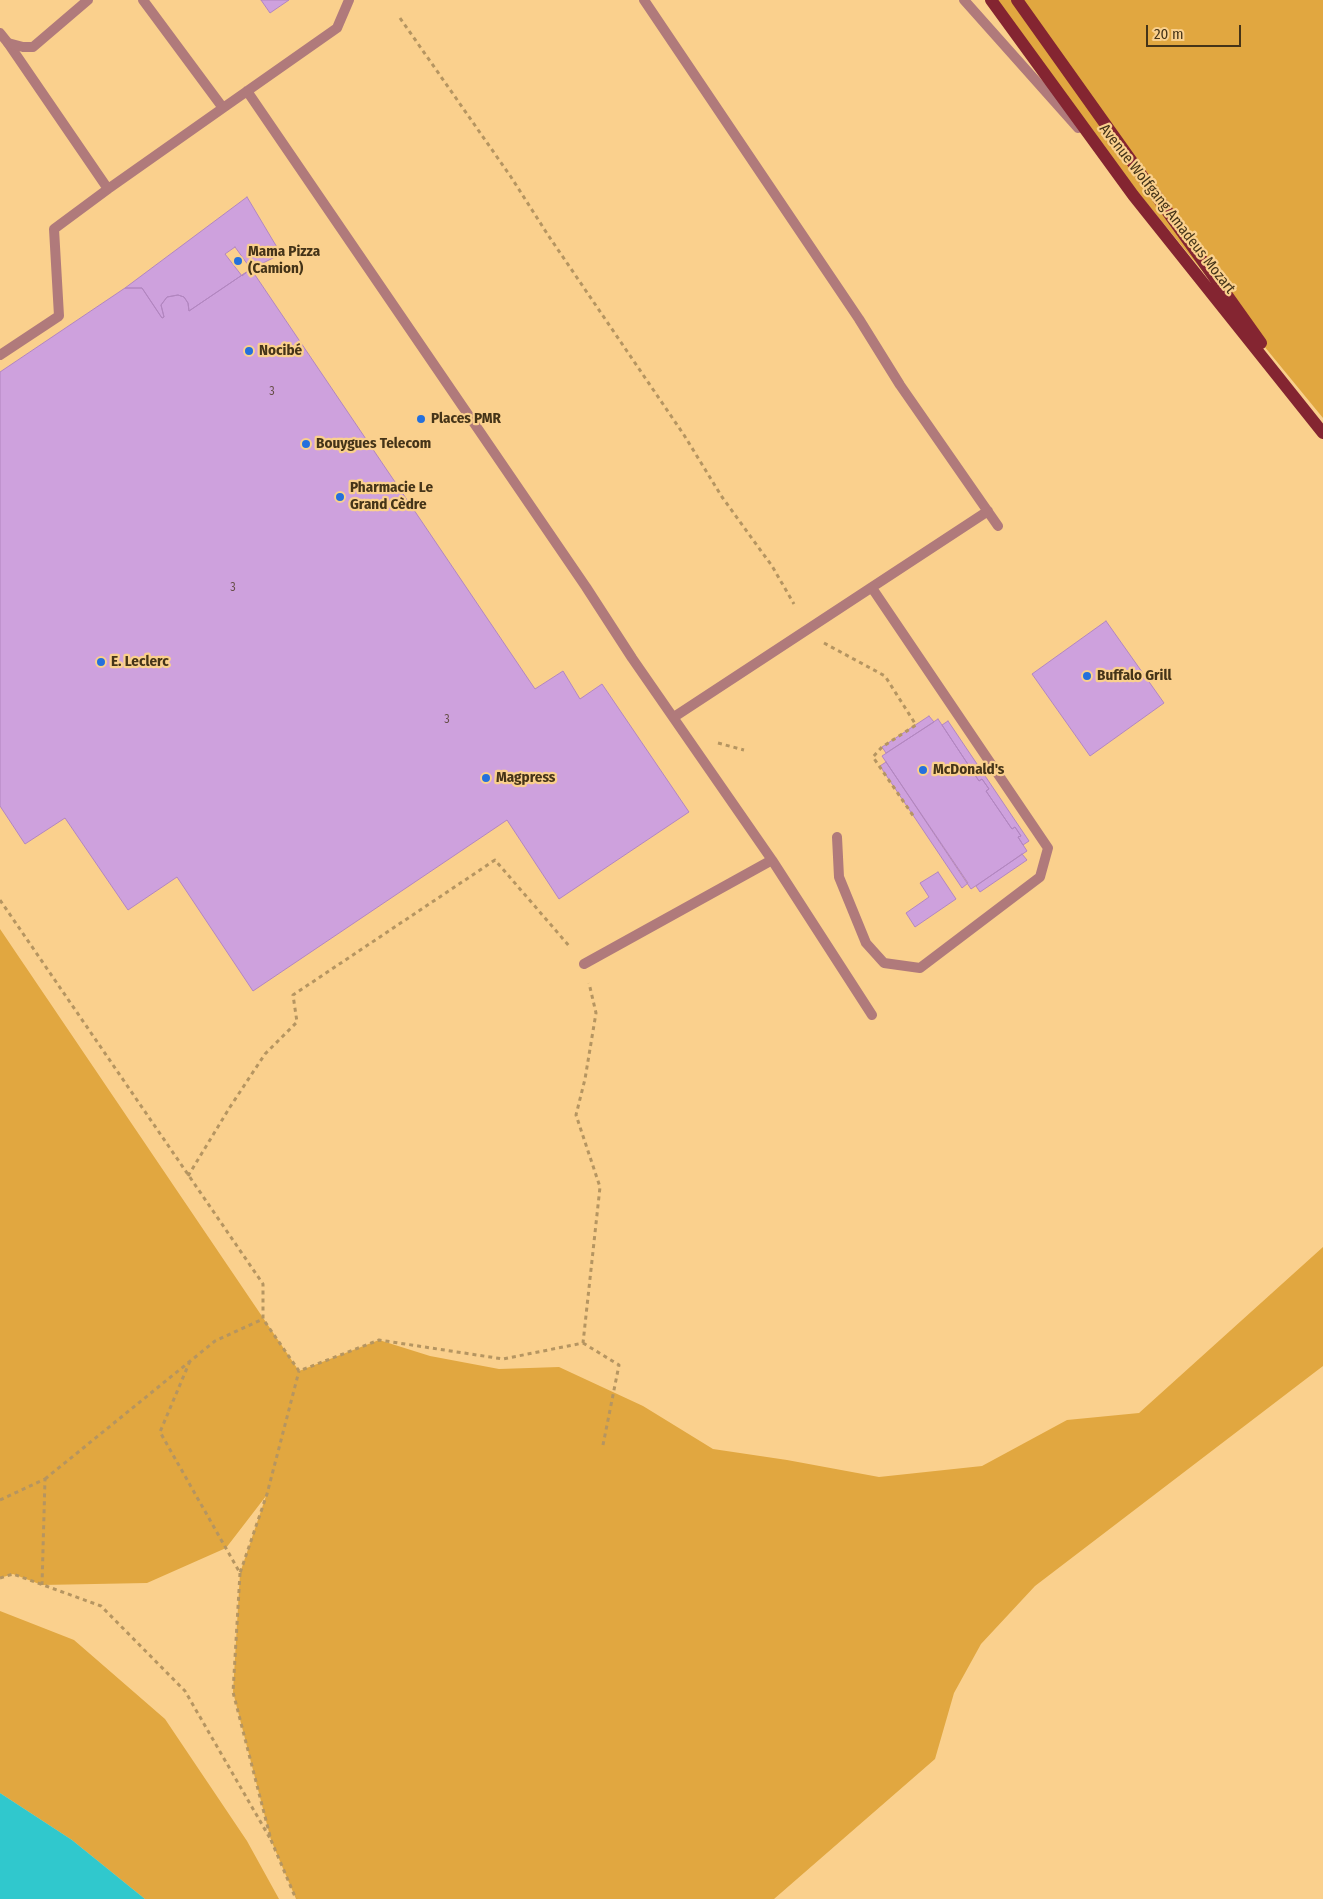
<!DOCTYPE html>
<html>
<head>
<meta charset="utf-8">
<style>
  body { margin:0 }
  #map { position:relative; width:1323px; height:1899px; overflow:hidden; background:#fad08d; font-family:"Fira Sans Condensed",sans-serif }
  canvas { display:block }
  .scale { position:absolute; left:1146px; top:25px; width:95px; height:22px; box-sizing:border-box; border:2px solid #453418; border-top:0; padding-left:6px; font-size:15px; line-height:18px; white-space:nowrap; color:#453418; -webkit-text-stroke:4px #fad08d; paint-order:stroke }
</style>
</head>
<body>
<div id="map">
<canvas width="1323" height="1899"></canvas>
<div class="scale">20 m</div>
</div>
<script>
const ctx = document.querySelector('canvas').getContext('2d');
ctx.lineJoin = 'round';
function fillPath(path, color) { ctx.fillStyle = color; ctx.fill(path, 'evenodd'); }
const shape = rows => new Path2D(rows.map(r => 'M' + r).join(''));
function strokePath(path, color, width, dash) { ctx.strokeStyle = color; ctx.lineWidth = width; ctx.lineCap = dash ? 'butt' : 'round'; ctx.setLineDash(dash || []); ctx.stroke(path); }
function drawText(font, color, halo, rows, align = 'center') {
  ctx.font = font + ' "Fira Sans Condensed",sans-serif'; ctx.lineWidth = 4.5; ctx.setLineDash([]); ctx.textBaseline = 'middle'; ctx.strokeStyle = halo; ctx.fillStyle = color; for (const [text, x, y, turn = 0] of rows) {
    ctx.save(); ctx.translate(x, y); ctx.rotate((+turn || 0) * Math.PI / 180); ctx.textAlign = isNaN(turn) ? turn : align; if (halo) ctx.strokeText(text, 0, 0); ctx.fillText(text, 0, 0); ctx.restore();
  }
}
const green = shape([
  [992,0,1323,0,1323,418,1118,168],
  [0,929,299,1371,379,1340,430,1356,499,1369,559,1367,643,1406,713,1449,787,1460,879,1477,982,1466,1067,1420,1139,1413,1323,1247,1323,1366,1035,1586,981,1644,954,1693,935,1759,774,1899,296,1899,271,1840,233,1692,240,1573,266,1496,226,1548,147,1583,42,1585,13,1574,0,1578],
  [0,1611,74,1640,165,1719,247,1841,279,1899,145,1899,72,1840,0,1793]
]);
const water = shape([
  [0,1793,72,1840,145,1899,0,1899]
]);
const building = shape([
  [261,0,289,0,270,13,261,0],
  [247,197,281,254,251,269,189,311,188,303,184,297,178,295,167,297,161,305,164,317,162,318,142,288,125,288,247,197],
  [235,247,251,269,242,276,225,254,235,247],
  [251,269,535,689,563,671,580,699,602,684,689,812,559,899,507,820,253,991,177,877,128,910,65,818,25,844,0,806,0,372,125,288,142,288,162,318,164,317,161,305,167,297,178,295,184,297,188,303,189,311,251,269],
  [1106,621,1164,703,1090,756,1032,674,1106,621],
  [929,716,934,722,886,753,882,747,929,716],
  [938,719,979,781,982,779,989,789,986,791,1012,829,1015,827,1021,836,1018,837,1027,851,971,889,882,756,938,719],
  [948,721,1029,841,1023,845,1018,837,1021,836,1015,827,1012,829,986,791,989,789,982,779,979,781,942,725,948,721],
  [886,762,968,883,962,888,880,766,886,762],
  [1022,854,1027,860,980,892,976,886,1022,854],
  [938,872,956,899,915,927,906,913,929,897,920,883,938,872]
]);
const path = shape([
  [400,18,511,177,548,235,684,435,722,497,772,566,794,604],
  [824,643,885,676,916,725,882,747,873,757,914,817],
  [718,743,744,750],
  [0,900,263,1284,263,1319,299,1371,379,1340,503,1359,583,1343,600,1187,576,1115,585,1079,596,1013,589,983],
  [188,1176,230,1107,265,1054,297,1022,293,995,495,860,570,947],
  [583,1343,619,1365,603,1445],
  [190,1361,160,1432,240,1573,267,1494,299,1371],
  [45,1479,215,1341,263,1319],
  [0,1500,45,1479,42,1585],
  [240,1573,233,1692,271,1840,296,1899],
  [0,1578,13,1574,101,1606,185,1691,271,1840]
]);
const service = shape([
  [644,0,859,319,900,385,998,526],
  [964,0,1078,128],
  [8,43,108,189,223,108,143,0],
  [247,91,586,587,632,658,772,860,872,1015],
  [223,108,337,28,349,0],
  [0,355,59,316,54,229,108,189],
  [674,717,988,511],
  [837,837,839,877,866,943,884,963,920,968,1040,877,1048,848,872,588],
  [584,964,772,860]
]);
const minor = shape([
  [0,33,8,43,23,47,33,47,88,0]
]);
const primary = shape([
  [991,0,1133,195,1323,433],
  [1017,0,1261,343]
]);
const markers = [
  [238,261,5,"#2470dc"],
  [249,351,5,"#2470dc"],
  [421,419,5,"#2470dc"],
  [306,444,5,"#2470dc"],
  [340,497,5,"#2470dc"],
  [101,662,5,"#2470dc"],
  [1087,676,5,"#2470dc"],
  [923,770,5,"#2470dc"],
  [486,778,5,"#2470dc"]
];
const numberNames = [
  ["3",272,392],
  ["3",233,588],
  ["3",447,720]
];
const streetNames = [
  ["Avenue Wolfgang Amadeus Mozart",1167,209,52]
];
const poiNames = [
  ["Mama Pizza",248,252],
  ["(Camion)",248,269],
  ["Nocibé",259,351],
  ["Places PMR",431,419],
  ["Bouygues Telecom",316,444],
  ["Pharmacie Le",350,488],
  ["Grand Cèdre",350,505],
  ["E. Leclerc",111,662],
  ["Buffalo Grill",1097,676],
  ["McDonald's",933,770],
  ["Magpress",496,778]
];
fillPath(green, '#e1a740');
fillPath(water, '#30c8cd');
fillPath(building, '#cea1dd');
strokePath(building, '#b286c0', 1);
strokePath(path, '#b59561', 3, [4, 4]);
strokePath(service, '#b07a7b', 10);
strokePath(minor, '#b07a7b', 10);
strokePath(primary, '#842531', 12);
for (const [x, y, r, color] of markers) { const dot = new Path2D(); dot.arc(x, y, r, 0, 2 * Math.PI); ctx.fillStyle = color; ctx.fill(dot); strokePath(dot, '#fad08d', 2); }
drawText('12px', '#674f49', null, numberNames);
drawText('15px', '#453418', '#fad08d', streetNames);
drawText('bold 15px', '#453418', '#fad08d', poiNames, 'left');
</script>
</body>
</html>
